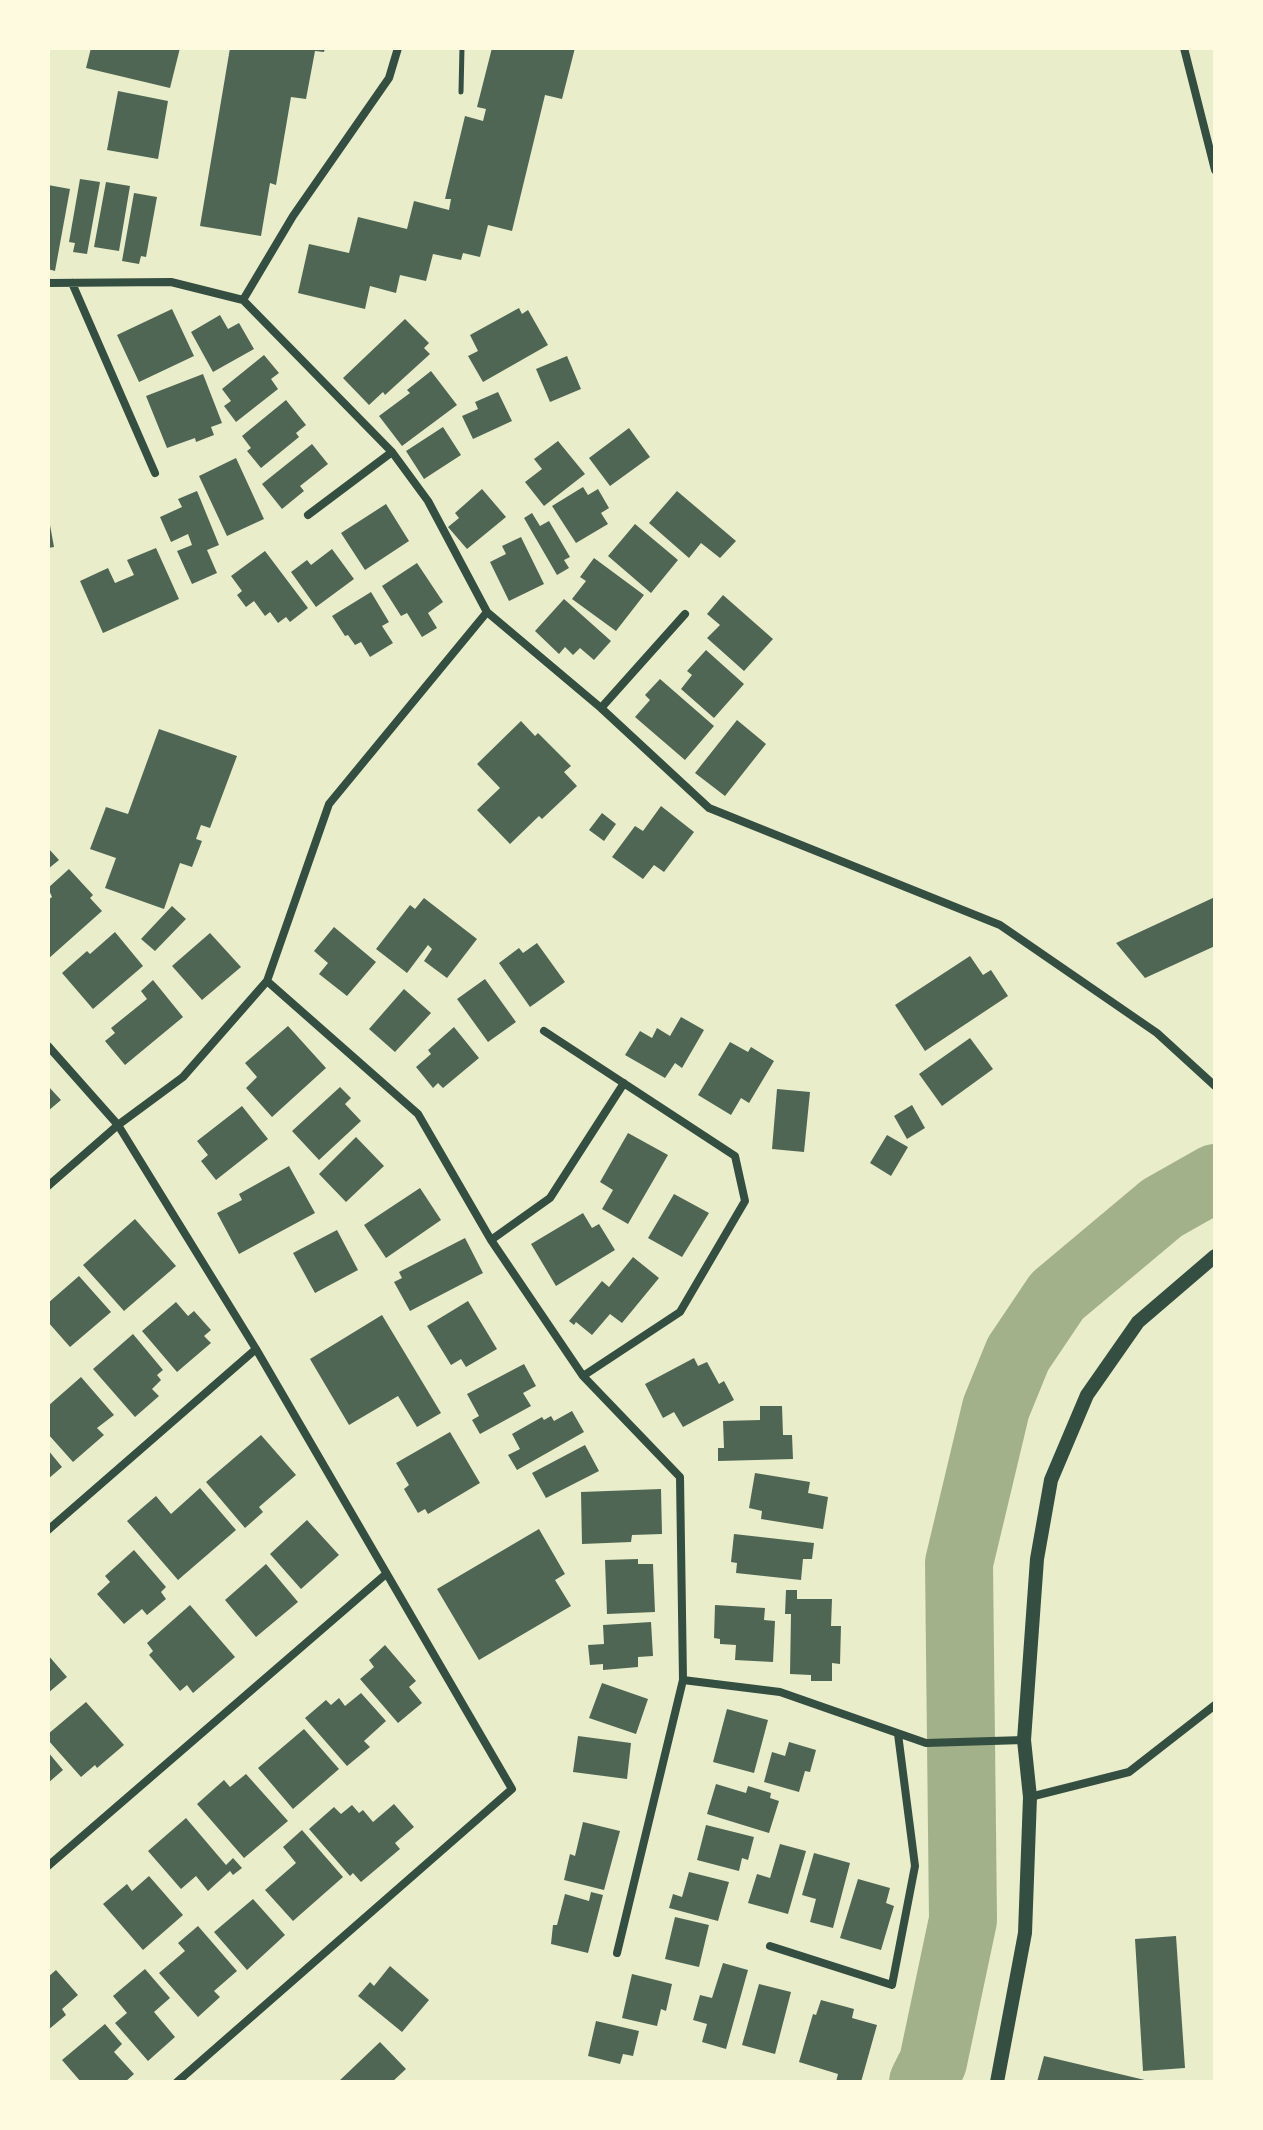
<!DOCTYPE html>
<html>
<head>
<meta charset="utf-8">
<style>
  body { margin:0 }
  #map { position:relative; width:1263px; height:2130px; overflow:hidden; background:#e9edc9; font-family:"DejaVu Sans",sans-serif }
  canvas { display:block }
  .frame { position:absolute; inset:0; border:50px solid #fefae0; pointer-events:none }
</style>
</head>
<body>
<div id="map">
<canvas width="1263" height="2130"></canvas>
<div class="frame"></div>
</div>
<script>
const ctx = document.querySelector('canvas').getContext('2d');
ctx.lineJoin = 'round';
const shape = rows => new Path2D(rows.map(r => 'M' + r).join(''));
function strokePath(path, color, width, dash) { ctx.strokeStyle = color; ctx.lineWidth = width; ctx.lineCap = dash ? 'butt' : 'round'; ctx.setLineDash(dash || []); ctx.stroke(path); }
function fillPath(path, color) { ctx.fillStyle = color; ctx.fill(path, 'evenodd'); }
const river = shape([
  [923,2082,933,2062,963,1920,959,1563,996,1408,1018,1354,1057,1296,1162,1208,1215,1178]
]);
const building = shape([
  [91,48,180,48,170,88,86,68],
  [230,48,325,48,324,52,315,51,306,99,291,97,276,185,270,183,261,236,200,226],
  [492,48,575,48,562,99,545,95,512,231,488,225,480,257,463,253,461,260,433,254,426,281,400,275,396,293,370,286,365,309,298,293,309,244,349,253,358,217,407,229,414,201,449,210,451,199,445,199,465,116,483,121,486,109,477,107],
  [118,91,168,101,158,159,107,150],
  [80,179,100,182,87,254,73,252,75,243,69,242],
  [106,182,130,186,119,251,94,247],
  [48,185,70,189,55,271,48,269],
  [134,193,157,197,146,257,141,256,139,264,122,261],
  [519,308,522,314,528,310,548,345,483,382,468,356,478,351,470,335],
  [172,309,194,356,139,382,117,335],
  [220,315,228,329,239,323,254,349,213,372,191,332],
  [405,319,429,343,424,348,430,354,385,395,383,392,369,405,343,378],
  [264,355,279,373,271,379,278,389,236,422,224,406,231,401,222,389],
  [567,356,581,389,550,402,536,369],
  [431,371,457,405,402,446,379,416,410,393,407,390],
  [203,374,222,423,211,427,214,435,196,442,195,438,167,448,146,396],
  [498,392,512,421,473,439,462,416,478,409,475,402],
  [286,400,306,425,296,433,299,437,261,468,247,451,251,448,242,436],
  [443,427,461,455,424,479,406,451],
  [629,428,650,457,610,486,589,458],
  [558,441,585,474,544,506,525,482,542,469,534,459],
  [312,444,328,464,300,486,304,491,282,509,262,484],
  [236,458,264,519,227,536,199,476],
  [583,487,588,495,598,489,609,508,601,513,608,524,576,543,552,506],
  [482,489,506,517,467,549,448,527,459,518,455,513],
  [197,491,219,545,207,550,217,573,192,584,177,551,192,545,188,534,171,542,160,517,182,507,178,499],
  [677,491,736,541,720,558,701,543,689,558,649,523],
  [386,504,409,541,365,570,341,533],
  [532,513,540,526,549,521,570,557,564,560,569,568,557,575,524,518],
  [48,514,54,547,48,548],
  [635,524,678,560,651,593,608,556],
  [521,537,544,584,509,601,490,562,506,554,502,546],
  [156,548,179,599,103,633,80,581,108,568,115,583,134,575,127,560],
  [332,549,354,579,316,607,291,572,307,560,311,565],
  [265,551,308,608,290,622,286,617,278,623,270,612,265,616,254,601,246,607,237,595,242,591,231,576],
  [594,558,644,595,616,631,572,599,586,581,580,577],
  [417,563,443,602,428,613,437,628,422,637,407,613,401,616,382,586],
  [371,592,389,622,382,626,393,643,370,657,361,642,355,645,348,635,345,636,332,616],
  [723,595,773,639,744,671,707,638,720,625,707,614],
  [564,599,611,641,594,660,580,648,573,655,565,647,559,654,535,631],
  [706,650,744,684,714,718,681,689,692,675,687,671],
  [660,679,714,726,685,760,635,717,650,700,645,695],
  [737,720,766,744,725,796,695,773],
  [521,721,535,736,538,733,571,766,564,772,577,786,542,819,539,816,510,844,477,810,500,788,477,764],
  [159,729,237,756,210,828,201,825,196,839,202,841,192,867,180,863,164,909,105,888,116,858,90,849,106,807,128,814],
  [661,806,694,832,664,872,654,865,643,879,612,857,635,826,643,831],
  [602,813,616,824,604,841,589,830],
  [48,848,59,860,48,869],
  [69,869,93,895,90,898,102,911,48,959,48,900,52,897,48,888],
  [1215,897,1215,946,1145,978,1116,943],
  [424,898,477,939,447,978,424,961,432,949,428,945,407,973,376,949,410,905,415,909],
  [172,906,186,919,155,951,141,939],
  [334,927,376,962,347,996,319,974,328,963,314,951],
  [115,932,143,966,93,1009,62,973,87,951,90,954],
  [210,933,241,967,202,1000,172,966],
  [537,943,565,982,530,1007,499,963,519,948,523,953],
  [970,956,983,975,991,970,1008,996,925,1051,895,1005],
  [485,979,516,1022,488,1042,457,999],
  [153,980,183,1017,125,1065,105,1041,115,1033,111,1028,147,999,141,991],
  [404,989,431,1013,395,1052,369,1029],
  [681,1017,704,1030,682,1068,675,1063,665,1078,625,1055,640,1031,652,1038,657,1028,670,1036],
  [288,1026,326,1068,272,1117,246,1088,257,1077,245,1063],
  [454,1027,479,1058,443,1088,438,1083,433,1088,416,1067,431,1054,428,1050],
  [970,1038,993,1069,942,1106,919,1074],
  [730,1042,748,1052,751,1047,774,1061,749,1103,741,1098,731,1115,698,1095],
  [48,1086,61,1100,48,1111],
  [340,1087,351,1098,345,1104,361,1121,319,1160,292,1131],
  [777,1089,810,1092,804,1152,772,1149],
  [912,1105,925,1128,907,1139,894,1116],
  [242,1106,268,1139,216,1180,201,1161,208,1155,197,1141],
  [628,1133,668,1155,628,1224,602,1209,613,1190,600,1182],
  [887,1135,908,1147,891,1176,870,1163],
  [356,1137,384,1166,346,1202,319,1174],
  [289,1166,315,1213,239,1254,217,1213,242,1200,239,1194],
  [420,1188,441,1220,386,1258,364,1225],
  [674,1194,709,1213,682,1257,648,1238],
  [583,1213,592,1228,599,1224,615,1250,556,1286,531,1244],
  [135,1219,176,1266,124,1311,83,1265],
  [337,1230,358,1270,315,1293,293,1253],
  [465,1238,483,1273,410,1311,394,1282,402,1278,399,1272],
  [633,1257,659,1278,622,1323,610,1314,592,1335,576,1322,574,1325,569,1321,602,1281,609,1287],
  [79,1276,111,1312,70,1347,48,1322,48,1303],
  [468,1301,497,1349,466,1367,461,1359,451,1365,427,1326],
  [176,1302,188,1316,194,1311,211,1330,204,1336,211,1343,177,1372,142,1331],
  [382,1315,441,1413,417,1427,398,1396,349,1425,310,1359],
  [133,1334,163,1370,157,1375,161,1380,152,1389,159,1396,135,1417,93,1369],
  [694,1358,698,1366,707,1362,719,1384,724,1381,734,1400,683,1427,674,1412,663,1418,645,1384],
  [524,1364,536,1386,523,1393,531,1406,480,1434,472,1420,479,1416,467,1394],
  [81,1377,114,1415,97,1428,104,1435,73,1462,48,1434,48,1406],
  [760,1406,782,1406,783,1435,792,1435,793,1459,718,1461,718,1448,724,1448,723,1421,760,1420],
  [572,1411,584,1432,517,1470,508,1455,520,1449,512,1434,542,1417,544,1420,551,1416,554,1421],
  [450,1432,480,1483,428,1514,425,1509,418,1513,404,1489,409,1485,396,1463],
  [261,1435,296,1475,259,1507,263,1512,245,1528,206,1482],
  [585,1445,599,1471,546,1498,532,1473],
  [48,1450,62,1467,48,1479],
  [755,1473,810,1482,808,1493,828,1497,823,1529,761,1519,762,1511,749,1508],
  [200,1488,236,1530,178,1580,127,1521,156,1496,171,1514],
  [661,1489,662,1534,632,1535,631,1542,582,1544,581,1492],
  [307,1520,339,1555,301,1589,270,1554],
  [539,1529,565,1574,555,1580,571,1606,479,1660,437,1589],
  [734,1534,814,1543,812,1559,803,1559,801,1580,736,1573,737,1563,731,1562],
  [134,1550,166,1587,161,1592,166,1599,147,1615,142,1609,124,1624,97,1594,110,1582,105,1576],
  [638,1559,638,1564,653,1564,655,1612,607,1614,605,1560],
  [266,1564,298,1602,256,1637,225,1600],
  [786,1590,797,1590,797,1599,832,1599,831,1626,841,1626,840,1664,832,1663,832,1681,811,1681,811,1675,790,1674,791,1614,785,1614],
  [190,1605,235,1657,193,1693,187,1685,180,1691,149,1655,153,1651,147,1643],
  [715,1605,765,1608,764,1620,775,1621,773,1662,735,1660,736,1645,720,1644,720,1639,714,1638],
  [651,1622,653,1656,638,1657,638,1667,603,1670,603,1664,590,1665,588,1645,604,1644,603,1625],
  [385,1645,416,1681,409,1687,422,1703,398,1723,360,1679,374,1667,369,1660],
  [48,1655,67,1677,48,1693],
  [602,1683,648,1699,636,1734,589,1718],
  [361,1693,386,1721,364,1741,370,1747,347,1766,305,1718,326,1700,331,1705,339,1698,345,1706],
  [86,1702,124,1745,97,1768,95,1765,81,1777,48,1740,48,1734],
  [727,1709,768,1720,754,1773,713,1762],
  [304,1729,339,1769,293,1809,258,1768],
  [578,1736,631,1743,627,1779,573,1772],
  [789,1742,816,1750,810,1772,805,1771,799,1792,764,1782,772,1752,785,1756],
  [48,1752,63,1770,48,1783],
  [246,1774,288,1821,244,1858,197,1804,224,1780,230,1787],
  [716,1784,746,1793,748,1786,771,1793,770,1798,779,1801,769,1833,707,1814],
  [394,1804,414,1827,395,1843,400,1849,361,1882,353,1873,350,1876,309,1829,334,1807,341,1814,352,1805,359,1813,363,1810,373,1822],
  [186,1818,226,1865,233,1858,242,1868,233,1875,230,1871,208,1891,196,1876,181,1889,148,1851],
  [583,1822,620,1831,604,1890,564,1880,570,1854,575,1856],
  [706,1825,754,1837,748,1860,742,1858,739,1871,697,1860],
  [302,1830,343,1877,293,1921,265,1890,296,1863,283,1847],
  [780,1844,806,1851,788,1914,748,1903,757,1874,770,1878],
  [814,1853,850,1863,833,1928,810,1922,816,1899,802,1895],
  [689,1872,729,1882,718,1921,669,1908,673,1894,682,1897],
  [149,1876,183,1915,143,1950,103,1904,127,1884,132,1891],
  [858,1879,890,1888,886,1903,894,1906,881,1950,840,1938],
  [591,1892,603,1895,588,1953,551,1944,553,1925,557,1925,565,1894,589,1901],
  [253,1899,285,1935,247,1970,214,1932],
  [675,1917,709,1925,699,1967,665,1959],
  [198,1926,237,1971,214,1991,220,1997,198,2017,159,1973,185,1951,178,1943],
  [1176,1936,1185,2068,1143,2071,1135,1939],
  [723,1963,748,1970,726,2049,702,2042,707,2024,693,2020,700,1995,712,1998],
  [390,1966,429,2000,402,2032,358,1996,370,1982,374,1986],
  [145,1969,170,1998,154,2012,175,2037,148,2061,115,2023,127,2013,113,1996],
  [56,1970,78,1995,62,2009,66,2015,48,2030,48,1977],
  [632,1974,672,1984,666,2011,661,2009,657,2026,622,2018],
  [759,1984,791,1992,775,2054,742,2045],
  [821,2000,854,2009,852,2018,877,2025,861,2082,836,2082,838,2074,799,2062,813,2014,816,2015],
  [596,2021,639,2031,633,2056,623,2054,620,2064,588,2056],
  [105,2024,122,2044,114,2052,134,2074,125,2082,81,2082,62,2060],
  [380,2042,406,2069,392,2082,338,2082],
  [1044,2056,1149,2081,1149,2082,1037,2082]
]);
const path = shape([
  [461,92,462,48]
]);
const minor = shape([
  [1184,48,1215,170],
  [48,283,171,282,243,300,392,452,428,501,487,612,601,708,685,614],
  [72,283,155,473],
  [243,300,293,216,389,78,398,48],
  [308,515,392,452],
  [601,708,709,808,1000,925,1157,1033,1215,1086],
  [267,981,418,1114,491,1240,583,1376,680,1477,683,1680,617,1953],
  [544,1031,735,1156,745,1201,680,1312,583,1376],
  [48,1046,118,1125,256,1349,512,1789,177,2082],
  [48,1186,118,1125,183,1077,267,981,329,804,487,612],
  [491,1240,550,1198,624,1083],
  [48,1530,256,1349],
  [683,1680,780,1692,926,1743,1024,1740],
  [1030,1797,1129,1772,1215,1705],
  [48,1866,386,1574],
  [770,1946,892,1985,915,1866,898,1734]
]);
const tertiary = shape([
  [997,2082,1025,1933,1030,1797,1024,1740,1037,1559,1051,1480,1087,1395,1138,1322,1215,1256]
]);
strokePath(river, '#a3b18a', 68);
fillPath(building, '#4f6655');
strokePath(path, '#344e41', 5);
strokePath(minor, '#344e41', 8);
strokePath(tertiary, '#344e41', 14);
</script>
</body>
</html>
